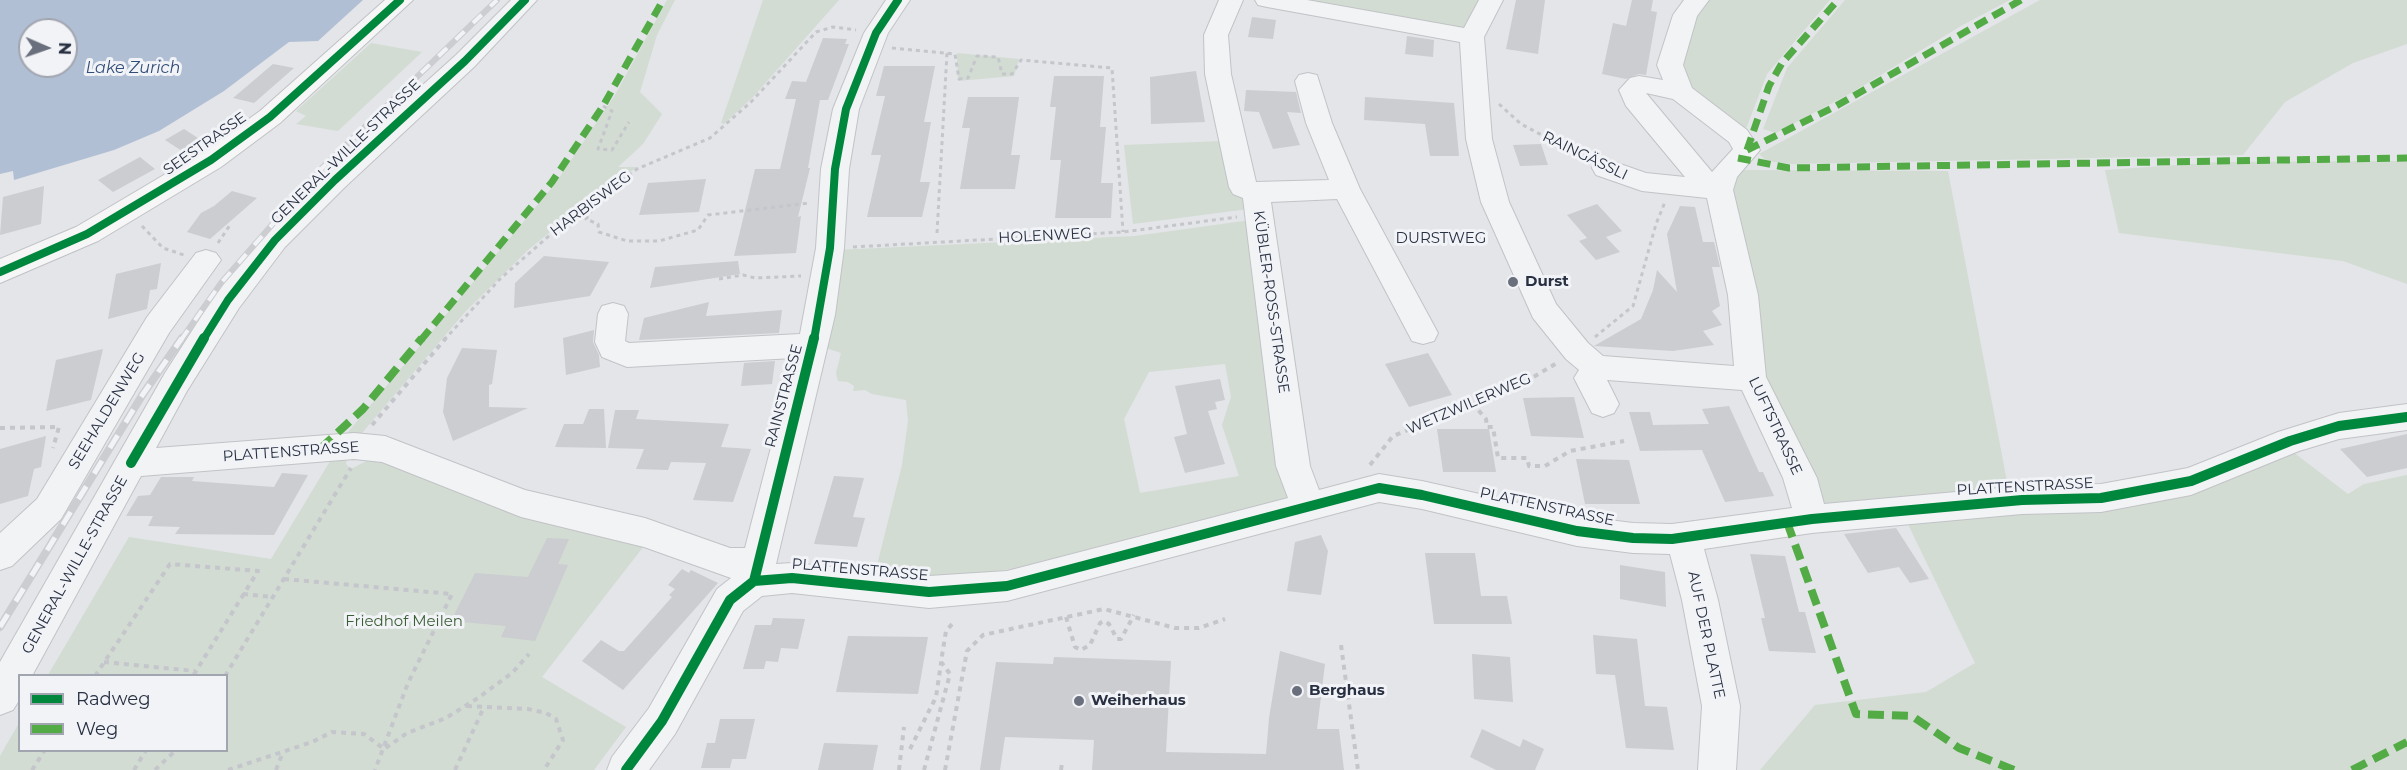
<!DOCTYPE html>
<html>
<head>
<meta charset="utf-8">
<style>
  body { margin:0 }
  #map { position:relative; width:2407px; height:770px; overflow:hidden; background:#e3e5e8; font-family:Montserrat,sans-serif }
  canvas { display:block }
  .legend { position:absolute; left:18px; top:674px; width:210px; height:78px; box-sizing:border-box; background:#f1f3f7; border:2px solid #a1a5af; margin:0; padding:8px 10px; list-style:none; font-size:18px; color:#283042 }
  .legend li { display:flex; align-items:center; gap:12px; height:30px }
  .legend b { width:30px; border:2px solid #a1a5af }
  .north { position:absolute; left:18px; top:18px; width:60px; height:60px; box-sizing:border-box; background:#f1f3f7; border:2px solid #a1a5af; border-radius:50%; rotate:92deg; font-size:16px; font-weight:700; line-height:24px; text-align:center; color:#283042 }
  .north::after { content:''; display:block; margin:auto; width:21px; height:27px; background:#696f7c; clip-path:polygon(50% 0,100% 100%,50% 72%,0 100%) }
</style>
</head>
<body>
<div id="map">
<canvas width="2407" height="770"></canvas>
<ul class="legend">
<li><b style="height:8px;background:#00873e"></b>Radweg</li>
<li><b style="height:8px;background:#53ab46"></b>Weg</li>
</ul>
<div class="north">N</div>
</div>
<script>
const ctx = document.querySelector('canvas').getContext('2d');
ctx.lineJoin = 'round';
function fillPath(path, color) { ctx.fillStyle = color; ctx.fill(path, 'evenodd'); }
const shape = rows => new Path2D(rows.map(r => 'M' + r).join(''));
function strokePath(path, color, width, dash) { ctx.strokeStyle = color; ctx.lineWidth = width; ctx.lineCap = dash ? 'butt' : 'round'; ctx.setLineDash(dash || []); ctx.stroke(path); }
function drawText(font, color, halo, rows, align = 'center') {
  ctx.font = font + ' Montserrat,sans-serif'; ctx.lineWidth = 6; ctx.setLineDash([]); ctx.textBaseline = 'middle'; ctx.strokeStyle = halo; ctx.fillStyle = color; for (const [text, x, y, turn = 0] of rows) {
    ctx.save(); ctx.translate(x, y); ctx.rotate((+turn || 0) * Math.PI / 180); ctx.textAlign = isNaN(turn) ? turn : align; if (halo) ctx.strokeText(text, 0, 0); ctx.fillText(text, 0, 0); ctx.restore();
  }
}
const green = shape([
  [667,0,675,0,657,35,640,92,662,114,643,144,618,167,637,167,582,206,528,250,465,312,356,440,343,438,555,184,615,95],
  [763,0,839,0,753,97,724,124,721,123],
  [1304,0,1483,0,1468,33],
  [1705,0,1830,0,1767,74,1744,134,1688,88,1675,61],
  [1845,0,2010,0,1961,26,1851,93,1776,133,1763,129,1787,68],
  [2040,0,2407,0,2407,44,2353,63,2285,102,2243,155,1791,164,1767,161,1759,154],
  [371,43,422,52,338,131,296,124,306,116,296,111],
  [957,53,1019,59,1014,76,958,81],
  [1222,141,1247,199,1248,209,1133,224,1124,145],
  [2407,161,2407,284,2343,261,2119,233,2105,170,2220,162],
  [1743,170,1948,171,2008,487,1823,505,1759,373,1729,189],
  [1251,220,1289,497,1012,569,935,579,875,573,902,465,908,421,906,400,872,394,865,390,853,391,854,386,848,382,838,381,836,373,841,353,820,346,836,250,1135,236],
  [1225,364,1231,397,1222,425,1239,476,1140,493,1124,419,1149,372],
  [2293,452,2348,494,2364,484,2407,475,2407,770,1760,770,1815,705,1926,692,1975,663,1905,518],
  [335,453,347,457,346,464,351,469,372,458,644,546,542,677,626,727,594,770,0,770,0,756,19,723,20,750,226,750,226,676,48,675,129,537,271,559]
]);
const water = shape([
  [0,0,363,0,318,41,289,42,224,91,159,131,114,150,14,180,13,171,0,174],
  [30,30,66,30,66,66,30,66]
]);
const building = shape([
  [1516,0,1545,0,1538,54,1506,49],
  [1632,0,1653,0,1651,11,1657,12,1646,75,1639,74,1626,79,1602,74,1613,23,1626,26],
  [1252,17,1276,20,1273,39,1248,37],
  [1407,36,1434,40,1433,57,1405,54],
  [823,38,847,39,845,44,849,44,828,100,820,100,808,168,810,168,798,217,801,216,796,253,734,256,755,169,780,169,796,99,785,99,792,81,806,82],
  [273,64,294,68,254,103,233,98],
  [884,66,935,66,924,122,931,122,920,182,930,182,922,217,867,217,881,155,871,155,885,96,876,96],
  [1196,71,1205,122,1151,124,1150,77],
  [1054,76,1104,76,1100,127,1106,127,1101,183,1113,183,1111,218,1055,218,1061,160,1050,160,1056,107,1050,107],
  [1246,90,1296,92,1301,113,1287,112,1300,145,1273,149,1259,112,1244,111],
  [968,97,1019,97,1011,155,1020,155,1015,189,960,189,970,128,962,128],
  [1365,97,1454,103,1459,156,1430,156,1425,124,1364,120],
  [184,129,201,140,182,151,165,140],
  [1541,144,1548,165,1520,166,1513,145],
  [140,157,155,169,113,192,98,180],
  [706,179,699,212,639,215,648,183],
  [44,186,41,224,0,235,3,197],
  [232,191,257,198,210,239,187,232,201,213,214,206],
  [1597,204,1622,231,1606,237,1620,252,1596,260,1579,241,1587,238,1567,215],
  [1680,206,1695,207,1703,242,1714,242,1720,267,1712,267,1720,306,1712,311,1722,325,1703,331,1714,345,1673,351,1594,346,1641,319,1653,290,1657,270,1677,292,1667,234],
  [544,256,609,262,590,296,514,308,515,283],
  [738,261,740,274,650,288,655,267],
  [161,263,157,289,150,290,147,309,108,319,116,274],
  [709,302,706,316,782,310,779,333,639,340,644,318],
  [594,330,593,342,599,355,600,367,566,375,563,338],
  [462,348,497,350,492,384,489,385,489,407,528,408,453,441,443,412,447,378],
  [103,349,91,400,46,411,56,360],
  [1428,353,1452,395,1409,407,1385,364],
  [775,361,772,384,741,386,744,363],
  [1220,379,1225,400,1215,402,1217,409,1208,411,1225,464,1185,473,1174,437,1187,434,1175,386],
  [1574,397,1584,438,1531,436,1523,398],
  [1729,406,1759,472,1763,472,1774,496,1725,502,1702,450,1640,451,1629,412,1650,412,1653,425,1709,424,1702,409],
  [589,409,604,409,606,448,555,447,564,424,583,424],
  [615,410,639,410,636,419,729,424,721,447,751,449,733,502,693,500,706,463,671,462,668,470,636,469,644,449,608,448],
  [1437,429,1489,429,1496,472,1443,472],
  [2407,434,2407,468,2367,477,2340,449],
  [46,436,41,467,34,469,28,496,0,504,0,449],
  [1576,459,1629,460,1640,504,1585,504],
  [282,473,308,475,274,535,175,534,180,527,148,526,153,516,126,516,138,496,150,495,161,477,194,477,192,481,274,487],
  [834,476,864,478,853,517,865,518,857,547,814,544],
  [1896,528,1929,579,1910,583,1899,567,1868,573,1844,534],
  [1321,535,1328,551,1321,595,1287,591,1295,542],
  [547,538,569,539,558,564,568,565,535,641,501,637,506,626,451,621,475,573,528,577],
  [1425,553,1475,553,1481,596,1507,596,1512,624,1434,624],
  [1750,554,1785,556,1799,612,1805,612,1816,653,1769,651,1761,618,1765,618],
  [1620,565,1665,572,1666,607,1620,599],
  [682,569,689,573,691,570,718,583,623,690,582,661,601,640,619,651,624,651,672,597,669,595,675,589,668,585],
  [773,618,805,619,798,649,781,648,778,662,766,661,764,669,743,669,755,625,771,625],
  [1593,635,1637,639,1645,706,1667,707,1674,750,1626,748,1615,675,1596,674],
  [848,636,928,637,918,694,836,692],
  [1280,651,1325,664,1317,729,1339,729,1344,770,1092,770,1094,740,1005,737,1000,770,980,770,996,662,1053,664,1054,657,1171,661,1166,752,1266,754,1269,718],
  [1472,654,1510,657,1513,702,1474,699],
  [720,719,755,719,746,759,732,759,730,768,701,768,707,743,715,743],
  [1482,729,1520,747,1523,739,1544,749,1535,770,1496,770,1470,757],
  [824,743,878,745,873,770,818,770]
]);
const pathFar1 = shape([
  [892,48,955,54,959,79,968,78,977,56,998,57,1002,74,1012,74,1021,60,1112,68,1123,232],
  [1499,104,1521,124,1587,159],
  [603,106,612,111,598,149,612,150,629,122],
  [597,196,599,199,586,219,598,224,599,232,627,241,659,241,698,230,708,215,810,203],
  [142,226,163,248,184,255],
  [937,233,947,53],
  [1397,239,1486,239],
  [218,243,230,225],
  [853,247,1123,232,1237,217],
  [719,279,743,275,755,278,801,276],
  [1595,337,1633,306,1656,224,1665,202],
  [444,340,501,278,566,221,637,169,710,138,751,102,816,32,833,27,856,30]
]);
const path = shape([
  [1472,403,1486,419,1487,427,1493,427,1498,458,1527,458,1529,466,1545,466,1570,451,1624,441],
  [372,425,446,338],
  [0,428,59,427,53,448],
  [1370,465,1393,436,1520,385,1557,363],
  [284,579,452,594,408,683,375,770],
  [243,594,273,597],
  [1066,617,1075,647,1081,650,1090,645,1100,623,1104,621,1109,624,1117,639,1121,639,1134,615],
  [1341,645,1358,770],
  [104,662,195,671],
  [95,676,170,564,258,571,193,676],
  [225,676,351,468],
  [467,706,528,709,546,713,556,719,563,740,544,770],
  [910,749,936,697,941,663],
  [32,770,45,750],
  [134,770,146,750],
  [155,770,176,750],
  [228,770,312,742,332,732,364,734,384,749,407,733,446,718,478,698,512,673,529,654],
  [276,770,283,752],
  [455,770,484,707],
  [899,770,904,727],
  [924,770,950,674,941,662,946,631,953,623],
  [945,770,967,651,983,635,1104,609,1175,628,1199,628,1225,619],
  [1061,770,1062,763]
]);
const minor = shape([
  [511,0,537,0,474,67,345,187,285,247,239,308,187,391,156,448,354,433,385,436,525,490,645,518,730,548,745,548,794,358,627,367,602,357,595,342,598,314,602,306,613,303,624,306,628,314,625,341,629,343,800,334,816,248,821,169,833,109,864,33,886,0,910,0,888,33,859,109,849,169,844,248,835,315,776,564,792,563,929,576,1007,571,1288,498,1276,466,1243,198,1233,194,1229,187,1205,74,1204,35,1219,0,1243,0,1228,35,1231,74,1256,182,1329,180,1306,123,1295,81,1299,75,1308,73,1317,75,1332,123,1360,189,1438,333,1434,341,1423,344,1412,341,1337,199,1271,202,1310,466,1319,490,1379,474,1422,481,1577,516,1633,523,1672,524,1792,508,1783,478,1742,390,1607,380,1619,404,1614,413,1603,417,1592,413,1574,378,1579,370,1566,359,1533,318,1481,202,1466,139,1460,42,1267,7,1258,5,1255,0,1307,0,1464,28,1479,0,1503,0,1484,37,1492,139,1509,202,1556,304,1588,343,1603,356,1734,366,1728,295,1707,198,1642,191,1596,175,1592,168,1596,161,1606,159,1646,173,1685,177,1626,106,1619,90,1630,78,1639,76,1663,80,1657,65,1673,15,1684,0,1709,0,1697,16,1683,65,1692,88,1747,130,1760,150,1737,177,1733,190,1758,295,1766,377,1817,478,1824,504,2022,486,2101,484,2188,468,2278,432,2339,413,2407,404,2407,430,2339,439,2299,451,2191,495,2101,512,2022,514,1812,533,1704,549,1718,600,1740,706,1736,770,1698,770,1702,706,1682,600,1670,554,1633,553,1577,546,1422,509,1379,502,1007,601,929,608,792,593,762,596,743,611,675,734,649,770,607,770,612,757,649,708,717,589,731,578,644,547,521,517,382,462,354,459,141,476,32,676,20,676,20,699,13,710,0,715,0,662,165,373,217,292,265,233,325,173,456,55,511,0],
  [1646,93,1673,99,1729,142,1733,149,1712,172,1646,93],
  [206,250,216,253,221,260,169,333,61,519,12,566,0,570,0,533,37,499,147,317,196,253,206,250]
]);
const major = shape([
  [385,0,413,0,280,123,221,167,98,241,0,283,0,259,76,227,201,153,260,111,385,0]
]);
const railFar1 = shape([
  [181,340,221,283,320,170,497,0]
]);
const rail = shape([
  [0,627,143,394,182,338]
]);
const quietFar1 = shape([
  [1747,150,1836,106,2021,0],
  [1747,150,1769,86,1782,63,1838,0],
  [1738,158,1789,168,2407,158],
  [421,340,552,182,603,106,663,0]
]);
const quiet = shape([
  [320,449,363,409,422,338],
  [1787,522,1856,714,1912,716,1959,748,2014,770],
  [2352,770,2407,742]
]);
const cyclewayFar1 = shape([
  [0,272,87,234,211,160,270,117,400,0],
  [203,340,228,300,275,240,335,180,465,61,525,0],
  [814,340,830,248,835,169,846,109,876,33,898,0]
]);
const cycleway = shape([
  [131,463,204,338],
  [754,581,814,338],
  [626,770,662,721,730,600,754,581,792,578,929,592,1007,586,1379,488,1422,495,1577,531,1633,538,1672,539,1812,519,2022,500,2101,498,2191,481,2290,441,2339,426,2407,417]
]);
const markers = [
  [1513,282,6,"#696f7c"],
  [1297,691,6,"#696f7c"],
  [1079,701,6,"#696f7c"]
];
const streetNames = [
  ["SEESTRASSE",205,144,-35],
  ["GENERAL-WILLE-STRASSE",346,152,-44],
  ["RAINGÄSSLI",1585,156,26],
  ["HARBISWEG",591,204,-37],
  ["HOLENWEG",1045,236,-3],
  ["DURSTWEG",1441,239],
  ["KÜBLER-ROSS-STRASSE",1271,302,82],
  ["RAINSTRASSE",784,396,-75],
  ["WETZWILERWEG",1469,404,-23],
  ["SEEHALDENWEG",107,411,-59],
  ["LUFTSTRASSE",1775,426,65],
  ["PLATTENSTRASSE",291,452,-4],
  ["PLATTENSTRASSE",2025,487,-3],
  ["PLATTENSTRASSE",1547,507,12],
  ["GENERAL-WILLE-STRASSE",75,565,-61],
  ["PLATTENSTRASSE",860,570,5],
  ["AUF DER PLATTE",1706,635,78]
];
const poiNames = [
  ["Durst",1525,282],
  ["Berghaus",1309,691],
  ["Weiherhaus",1091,701]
];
const parkNames = [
  ["Friedhof Meilen",404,622]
];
const waterNames = [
  ["Lake Zurich",133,68]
];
fillPath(green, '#d2dcd3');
fillPath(water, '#b1bfd4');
fillPath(building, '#cbcdd0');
strokePath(minor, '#c1c3c6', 2);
strokePath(major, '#bfc2c6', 2);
strokePath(pathFar1, '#c4c6cb', 3, [4, 4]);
strokePath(path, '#c4c6cb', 4, [5, 5]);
fillPath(minor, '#f2f3f5');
fillPath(major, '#f6f6f7');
strokePath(railFar1, '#cbcdd0', 6);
strokePath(rail, '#cbcdd0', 8);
strokePath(railFar1, '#f1f3f7', 4, [12]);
strokePath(rail, '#f1f3f7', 5, [15]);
strokePath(quietFar1, '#53ab46', 7, [13, 7]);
strokePath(quiet, '#53ab46', 8, [16, 8]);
strokePath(cyclewayFar1, '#00873e', 8);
strokePath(cycleway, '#00873e', 10);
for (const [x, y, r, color] of markers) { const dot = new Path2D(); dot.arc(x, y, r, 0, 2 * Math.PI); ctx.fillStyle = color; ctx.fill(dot); strokePath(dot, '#f1f3f7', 2); }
drawText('15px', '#283042', '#f1f3f7', streetNames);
drawText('bold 15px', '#283042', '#f1f3f7', poiNames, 'left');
drawText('15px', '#3b5f35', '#f1f3f7', parkNames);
drawText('italic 16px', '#314d78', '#f1f3f7', waterNames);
</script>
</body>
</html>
